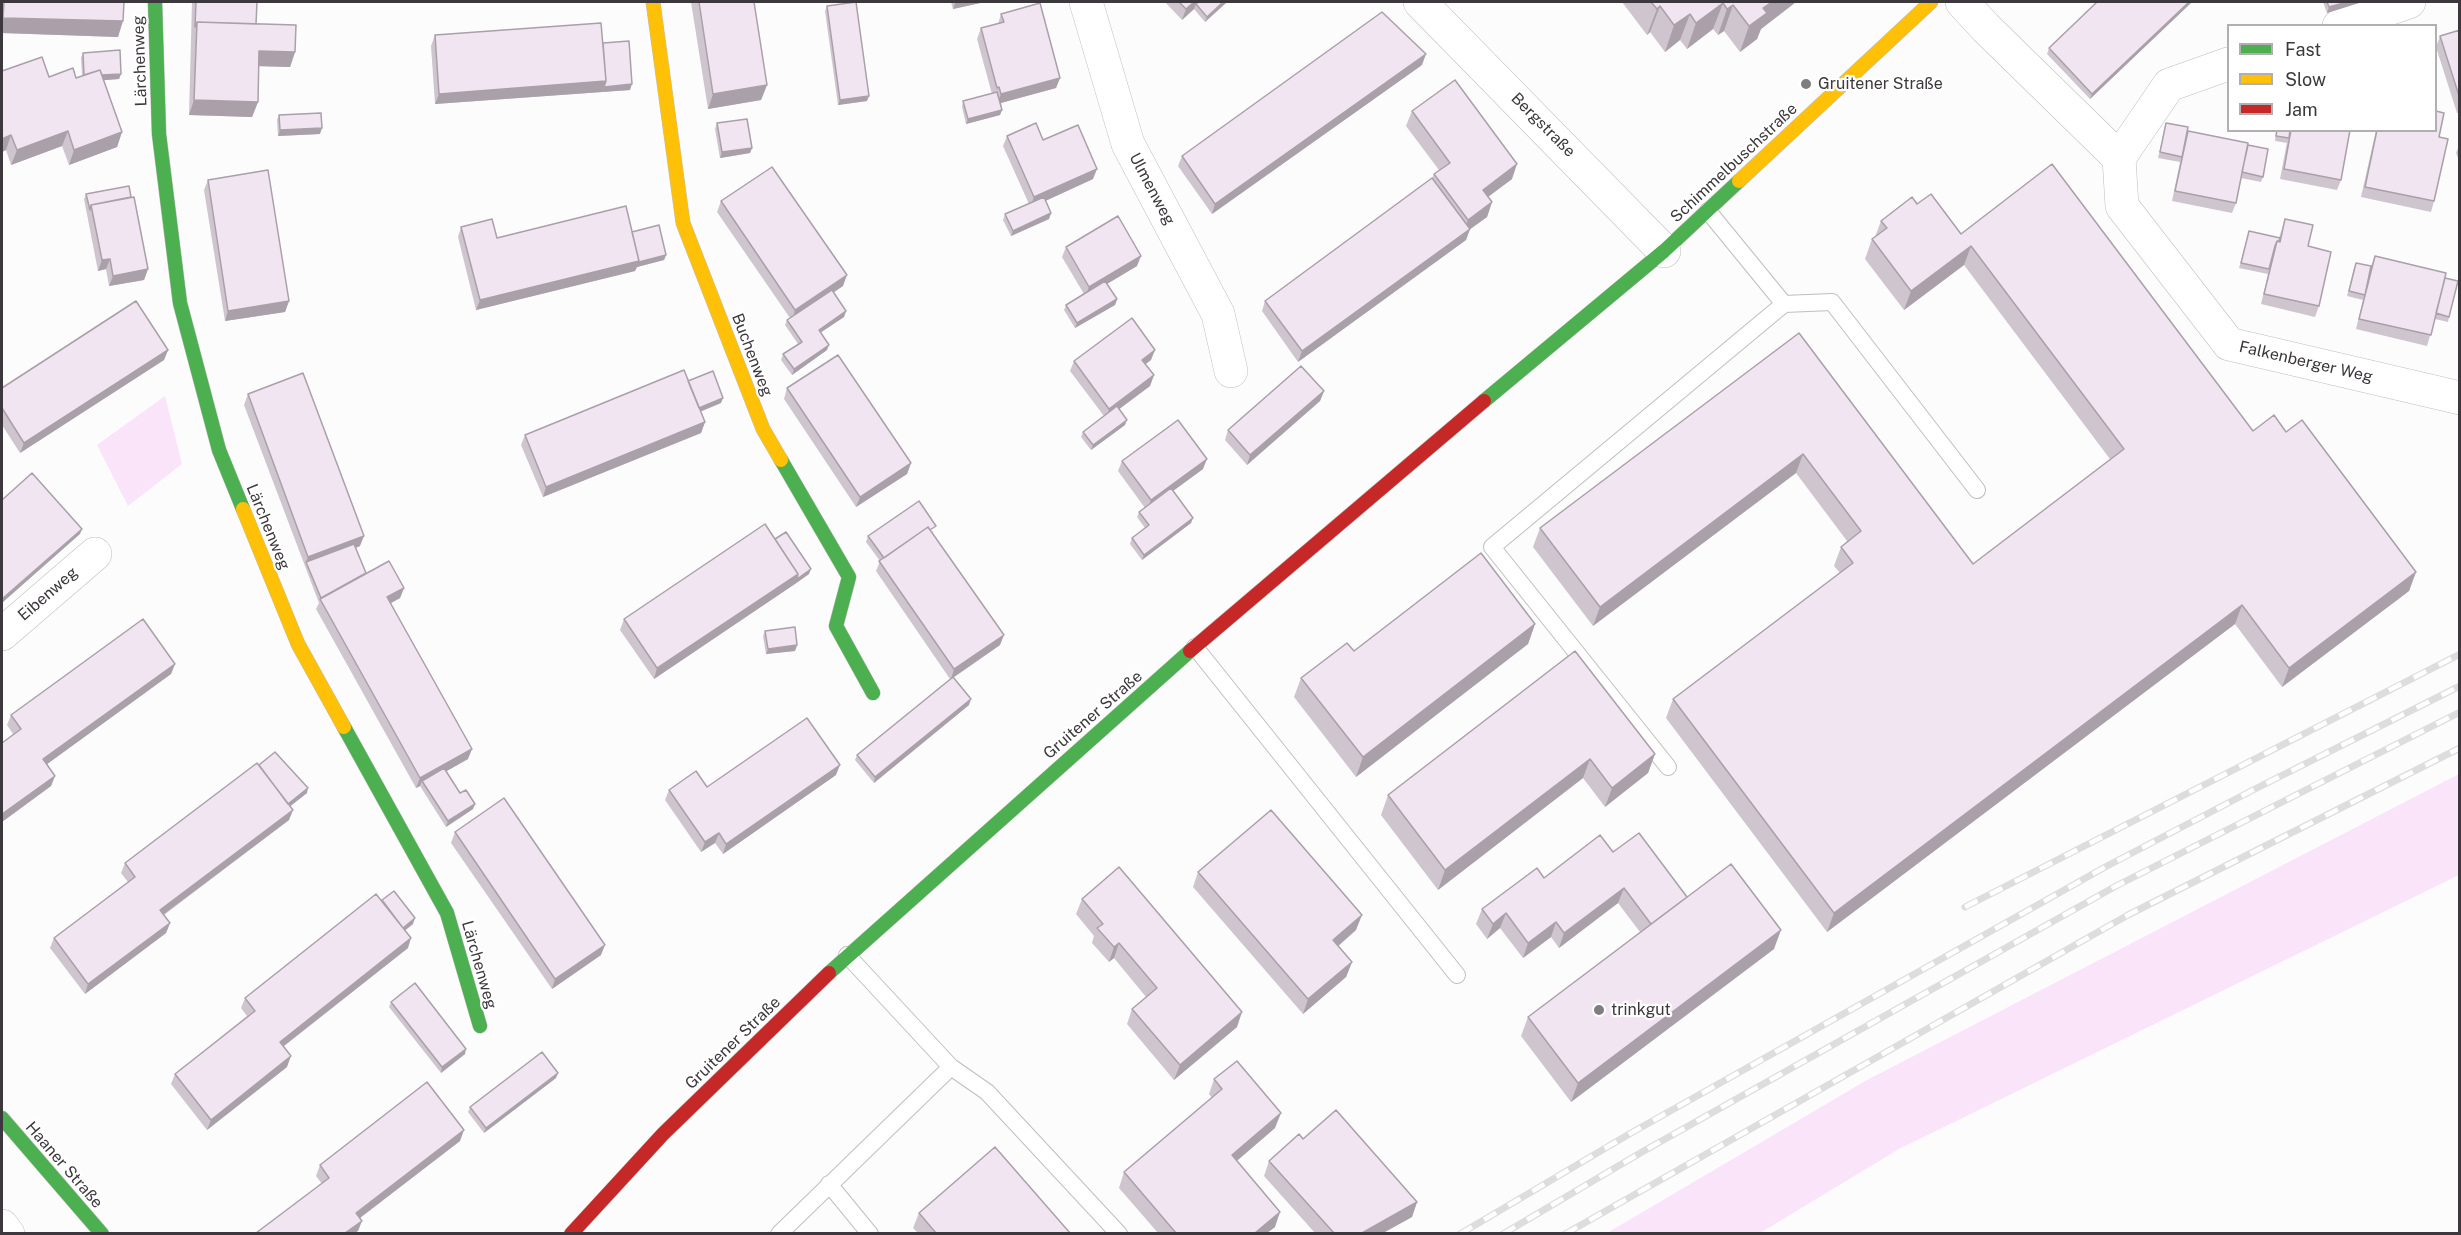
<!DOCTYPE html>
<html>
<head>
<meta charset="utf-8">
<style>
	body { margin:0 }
	#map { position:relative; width:2461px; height:1235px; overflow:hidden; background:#fcfcfc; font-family:"Public Sans",sans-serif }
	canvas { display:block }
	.frame { position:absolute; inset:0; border:3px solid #3d383d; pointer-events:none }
	.legend { position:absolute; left:2227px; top:24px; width:210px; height:108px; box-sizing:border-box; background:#fff; border:2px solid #b1afb1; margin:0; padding:8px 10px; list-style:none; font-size:18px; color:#3d383d }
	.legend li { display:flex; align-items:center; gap:12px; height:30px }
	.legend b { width:30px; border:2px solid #b1afb1 }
</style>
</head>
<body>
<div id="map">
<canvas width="2461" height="1235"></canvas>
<div class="frame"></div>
<ul class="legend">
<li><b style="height:8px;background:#4caf50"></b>Fast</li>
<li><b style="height:8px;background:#ffc107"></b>Slow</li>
<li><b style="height:8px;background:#c62828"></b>Jam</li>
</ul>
</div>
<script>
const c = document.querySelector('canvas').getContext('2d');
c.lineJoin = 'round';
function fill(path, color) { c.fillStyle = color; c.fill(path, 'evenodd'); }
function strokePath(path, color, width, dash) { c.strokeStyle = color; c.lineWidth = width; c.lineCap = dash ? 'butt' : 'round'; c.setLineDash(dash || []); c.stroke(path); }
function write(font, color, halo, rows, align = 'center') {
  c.font = font + ' "Public Sans",sans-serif'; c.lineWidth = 4.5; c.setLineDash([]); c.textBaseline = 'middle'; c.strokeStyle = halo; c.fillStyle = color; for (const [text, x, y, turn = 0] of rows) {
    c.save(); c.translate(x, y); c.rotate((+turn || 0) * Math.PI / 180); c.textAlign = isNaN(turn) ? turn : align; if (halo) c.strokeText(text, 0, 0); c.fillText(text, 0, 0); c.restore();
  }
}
fill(new Path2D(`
	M165,396L182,464L128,506L97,445Z
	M2459,774V875L1899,1149L1760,1233H1607L1867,1080Z`), '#fae4fa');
const lane = new Path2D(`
	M1784,304L1832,302L1977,490
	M1195,647L1457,975
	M1668,767L1492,547L1784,304L1708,211
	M951,1067L987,1092L1119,1234
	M829,1184L870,1234
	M779,1234L951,1067L847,955`);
const street = new Path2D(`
	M1086,2L1128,144L1218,314L1231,371
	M1420,2L1664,251
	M1962,2L1986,28L2119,158L2122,206L2229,344L2460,398
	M2339,26L2409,2
	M2119,158L2169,85L2228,64
	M2,634L95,554
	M2,1226L8,1234`);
const fast = new Path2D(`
	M155,2L159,134L180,303L219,450L243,509
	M1484,401L1664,251L1739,181
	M781,460L849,577L836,626L873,693
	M344,727L447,913L480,1026
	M829,973L1190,651
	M2,1118L102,1234`);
const slow = new Path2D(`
	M653,2L683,223L763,429L781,460
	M1739,181L1931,2
	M243,509L298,644L344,727`);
const jam = new Path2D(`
	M1190,651L1484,401
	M571,1234L663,1134L829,973`);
strokePath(lane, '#c0bec0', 18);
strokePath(street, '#c0bec0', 34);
strokePath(fast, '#c0bec0', 15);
strokePath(slow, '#c0bec0', 15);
strokePath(jam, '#c0bec0', 15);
strokePath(lane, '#fff', 16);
strokePath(street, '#fff', 33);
strokePath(fast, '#4caf50', 14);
strokePath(slow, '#ffc107', 14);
strokePath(jam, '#c62828', 14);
const rail = new Path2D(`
	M1965,907L2460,654
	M1460,1234L1631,1133L2107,866L2253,790L2460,686
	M1503,1234L1642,1152L2116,886L2460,712
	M1565,1234L2128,915L2460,748`);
strokePath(rail, '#deddde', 7);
strokePath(rail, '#fff', 4.5, [14]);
fill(new Path2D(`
	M2,2H124L118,37L2,33Z
	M192,2H257L256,24L295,52L290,67L259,66L258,102L252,117L189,115Z
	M691,2H754L767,85L761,100L708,109Z
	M951,2H985L953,9Z
	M1165,2H1227L1205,22L1194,9L1182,20Z
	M1622,2H1796L1761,29L1757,39L1740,52L1724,31L1718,35L1713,29L1687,49L1680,40L1665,52L1650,32L1647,35Z
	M2097,2H2192L2090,99L2047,54L2049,48Z
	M2323,2H2362L2327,13Z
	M827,6L867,101L838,105L825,11Z
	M1001,14L1060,78L1056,88L1001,103L1002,110L1000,115L966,124L962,107L963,101L992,94L977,39L981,28L998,24Z
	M2460,30V113H2457L2436,47L2440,36Z
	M435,35L603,43L630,90L435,104L431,46Z
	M83,53L121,74L119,79L104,80L122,132L117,147L69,165L62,146L11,165L6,150L2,152V71L49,77L76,78L82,76L81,58Z
	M1422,65L1212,214L1178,166L1182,156Z
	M1412,111L1512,179L1488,197L1492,202L1487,217L1470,229L1466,240L1298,362L1262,311L1265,301L1432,178L1434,174L1439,170L1406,126Z
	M279,115L320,134L278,136L277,120Z
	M717,123L752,148L750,153L720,158L715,129Z
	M2166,123L2186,136L2248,145L2263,177L2261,182L2241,178L2236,203L2232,213L2172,201L2180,162L2158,158Z
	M2276,130H2350L2341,180L2337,190L2280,179L2287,142V143L2275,141Z
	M2376,130H2436L2439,137L2434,201L2431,212L2361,197Z
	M1007,136L1043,140L1093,179L1045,201L1051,213L1049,219L1011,236L1003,220L1005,214L1029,204L1003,146Z
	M2460,143V163L2456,153Z
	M208,180L289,301L285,312L225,321L204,190Z
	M86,194L148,269L144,280L109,286L106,269L98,271L84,199Z
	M721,201L843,286L833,292L846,311L844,317L821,332L827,350L792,375L781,360L783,354L798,344L785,325L787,320L790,318L717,212Z
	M1917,204L2253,431L2286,432L2416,572L2409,591L2282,687L2235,624L1827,932L1666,718L1673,699L1840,573L1834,566L1841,547L1847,541L1796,473L1593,626L1533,547L1540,528L1799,333L1973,564L2110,459L1964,265L1904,310L1865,259L1872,239L1875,237L1881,221Z
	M2285,219L2308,246L2319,306L2315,317L2261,304L2268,274L2239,268L2249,231L2279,238Z
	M461,227L497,238L632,232L666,255L664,260L637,267L635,271L476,310L458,237Z
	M1066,247L1137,266L1107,284L1117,299L1115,305L1075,328L1064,310L1066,305L1084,294L1062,257Z
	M2375,256L2445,278L2449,317L2448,322L2435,319L2427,346L2356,329L2363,300L2347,296L2354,268L2356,263L2371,266Z
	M168,350L164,360L20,453L2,425V388Z
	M1151,360L1145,364L1154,375L1150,386L1119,409L1125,425L1091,450L1081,437L1083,432L1104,416L1070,371L1074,361Z
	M688,381L721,403L700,412L705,422L701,433L543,497L521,445L525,435Z
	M787,388L911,463L907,474L856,507L784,399Z
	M1324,391L1320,401L1247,465L1225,440L1228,430Z
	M248,394L360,546L356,548L366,573L404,588L400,598L391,603L468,759L446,771L460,793L473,809L446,827L420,786L416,788L316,609L319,603L244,405Z
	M1122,461L1203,469L1173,491L1191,523L1142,560L1130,544L1132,538L1145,528L1137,517L1139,512L1145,508L1118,471Z
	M934,531L932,532L1000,645L953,678L969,705L874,783L855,760L857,755L950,679L876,571L880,561L866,542L868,536Z
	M775,539L809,574L654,679L620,630L624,619Z
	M1535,624L1528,644L1356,777L1294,697L1301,678Z
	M765,631L797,645L795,651L766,654L763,636Z
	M1575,651L1655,754L1648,773L1605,807L1583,778L1438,890L1381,815L1388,795Z
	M175,664L171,674L47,764L55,776L51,786L2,822V743L13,734L7,725L11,715Z
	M259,765L307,793L290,806L289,820L164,915L170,923L166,933L85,994L50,948L54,938L128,882L121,873L125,863Z
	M836,775L723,854L715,843L701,852L665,800L669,790L707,787Z
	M455,832L601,955L552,989L451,843Z
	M1613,852L1774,949L1571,1102L1521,1036L1528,1017L1640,932L1618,903L1559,948L1551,937L1523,958L1500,928L1487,939L1476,924L1482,909L1544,878Z
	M1198,872L1356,930L1338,946L1352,962L1346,977L1303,1014L1193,887Z
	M1082,899L1237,1027L1174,1080L1127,1024L1132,1009L1146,997L1114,958L1109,962L1092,943L1094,936L1076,914Z
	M382,900L413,924L405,930L408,948L283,1047L287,1067L207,1130L171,1084L175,1074L247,1016L241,1008L245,998Z
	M391,1002L465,1054L441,1073L389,1007Z
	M556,1078L484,1133L468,1112L470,1107Z
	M1214,1079L1275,1128L1237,1161L1275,1227L1267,1233H1158L1119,1188L1124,1172L1212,1098L1209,1094Z
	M1303,1139L1417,1202L1412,1217L1383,1233H1315L1264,1176L1269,1161Z
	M460,1141L360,1218L358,1231L316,1176L320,1165Z
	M919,1213L1070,1233H918L913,1228Z`), '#cfc5cf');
fill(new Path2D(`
	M963,2H985L953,9L955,3Z
	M1194,2H1202L1196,4L1194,9L1182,20L1186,9Z
	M1223,2H1227L1205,22L1207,17Z
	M1772,2H1796L1761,29L1757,39L1740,52L1749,26L1763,8Z
	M2189,2H2192L2090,99L2092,94Z
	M2347,2H2362L2327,13L2329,7Z
	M1723,3L1713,29L1687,49L1696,23Z
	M1733,5L1724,31L1718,35L1727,9Z
	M1660,6L1650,32L1647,35L1657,9Z
	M1690,14L1680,40L1665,52L1674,25Z
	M3,18L123,21L118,37L2,33V22Z
	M259,51L295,52L290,67L253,66Z
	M1426,54L1422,65L1212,214L1215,204Z
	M121,74L119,79L82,82L84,76Z
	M1060,78L1056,88L997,104L1001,94Z
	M606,81L602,92L435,104L439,94Z
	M632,84L630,90L602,92L604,87Z
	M767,85L761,100L708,109L713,94Z
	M869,96L867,101L838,105L840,100Z
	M194,100L258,102L252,117L189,115Z
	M1002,110L1000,115L966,124L968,119Z
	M322,128L320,134L278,136L280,130Z
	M68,131L62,146L11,165L17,150Z
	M122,132L117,147L69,165L74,150Z
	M11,135L6,150L2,152V139Z
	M752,148L750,153L720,158L722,152Z
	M1517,164L1512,179L1477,205L1483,190Z
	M1097,169L1093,179L1030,208L1034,197Z
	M1492,202L1487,217L1462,235L1468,220Z
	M1051,213L1049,219L1011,236L1013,231Z
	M1470,229L1466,240L1298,362L1302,351Z
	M1971,246L1964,265L1904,310L1911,291Z
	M666,255L664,260L637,267L635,271L476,310L480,300L639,261Z
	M1141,256L1137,266L1085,297L1089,287Z
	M110,259L106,269L98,271L102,260Z
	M148,269L144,280L109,286L113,276Z
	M847,275L843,286L792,321L795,310Z
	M1117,299L1115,305L1075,328L1077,323Z
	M289,301L285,312L225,321L228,311Z
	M846,311L844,317L817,335L819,330Z
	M829,345L827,350L792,375L794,369Z
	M168,350L164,360L20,453L24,443Z
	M1155,350L1151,360L1138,370L1142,360Z
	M1154,375L1150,386L1106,419L1109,409Z
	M1324,391L1320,401L1247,465L1250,455Z
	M723,398L721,403L694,414L696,409Z
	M1127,420L1125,425L1091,450L1093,445Z
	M705,422L701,433L543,497L546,487Z
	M1803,454L1796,473L1593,626L1600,607Z
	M1207,459L1203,469L1147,510L1151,500Z
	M911,463L907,474L856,507L860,497Z
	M1193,518L1191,523L1142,560L1144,555Z
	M82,529L80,534L2,603V599Z
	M364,536L360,546L308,566L306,562L308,557Z
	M811,569L809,574L795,584L654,679L657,668L798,574Z
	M2416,572L2409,591L2282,687L2289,668Z
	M404,588L400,598L384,607L387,597Z
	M2242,605L2235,624L1827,932L1834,913Z
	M1535,624L1528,644L1356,777L1363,757Z
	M1004,635L1000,645L951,679L954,669Z
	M797,645L795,651L766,654L768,649Z
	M175,664L171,674L39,770L43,759Z
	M971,699L969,705L874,783L875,777Z
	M472,749L468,759L424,784L422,781L420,786L416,788L420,778Z
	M1655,754L1648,773L1605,807L1612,788Z
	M1590,759L1583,778L1438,890L1445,870Z
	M840,765L836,775L723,854L726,844Z
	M55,776L51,786L2,822V814Z
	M308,788L307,793L283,812L284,806Z
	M475,804L473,809L446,827L448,821Z
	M293,810L289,820L156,920L160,910Z
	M719,833L715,843L701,852L705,842Z
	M1624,888L1618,903L1559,948L1564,933Z
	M1506,913L1500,928L1487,939L1493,924Z
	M1362,915L1356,930L1328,955L1333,940Z
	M415,918L413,924L398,936L400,931Z
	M1556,922L1551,937L1523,958L1528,943Z
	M170,923L166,933L85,994L88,984Z
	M1781,930L1774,949L1571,1102L1578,1083Z
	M411,938L408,948L276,1052L280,1042Z
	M1119,943L1114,958L1109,962L1114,947Z
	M605,945L601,955L552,989L555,979Z
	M1352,962L1346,977L1303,1014L1308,999Z
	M1242,1012L1237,1027L1174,1080L1180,1065Z
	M466,1049L465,1054L441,1073L442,1067Z
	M291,1056L287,1067L207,1130L211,1120Z
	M558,1073L556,1078L484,1133L486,1128Z
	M1281,1113L1275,1128L1226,1170L1232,1155Z
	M464,1130L460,1141L352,1224L356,1213Z
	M1417,1202L1412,1217L1383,1233H1362Z
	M1280,1212L1275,1227L1267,1233H1255Z
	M362,1221L358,1231L355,1233H345Z`), '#a9a0a9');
const building = new Path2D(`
	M4,2H124L123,21L3,18Z
	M196,2H257L256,24L197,22L195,27Z
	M699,2H754L767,85L713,94Z
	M856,2L869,96L840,100L827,6Z
	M1179,2H1194L1186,9Z
	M1198,2H1223L1207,17L1196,4Z
	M1651,2H1772L1763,8L1767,13L1749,26L1733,5L1727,9L1723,3L1696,23L1690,14L1674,25L1660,6L1657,9Z
	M2097,2H2189L2092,94L2049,48Z
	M2327,2H2347L2329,7Z
	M1040,3L1060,78L1001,94L999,87L997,88L981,28L1004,22L1001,14Z
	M1382,12L1426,54L1215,204L1182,156Z
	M197,22L296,25L295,52L259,51L258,102L194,100Z
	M601,23L606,81L439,94L435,35Z
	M2460,30V99L2440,36Z
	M629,41L632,84L604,87L606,81L603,43Z
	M120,50L121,74L102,75L100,70L84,75L83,53Z
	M42,57L49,77L73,68L76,78L100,70L122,132L74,150L68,131L17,150L11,135L2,139V71Z
	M1455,80L1517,164L1483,190L1492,202L1468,220L1434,174L1450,163L1412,111Z
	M997,92L1002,110L968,119L963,101Z
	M2436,111L2444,113L2439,137L2448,139L2434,201L2365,187L2377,130H2436Z
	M321,113L322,128L280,130L279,115Z
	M747,119L752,148L722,152L717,123Z
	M1036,123L1043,140L1078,125L1097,169L1034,197L1007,136Z
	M2166,123L2188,127L2182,157L2160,152Z
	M2277,130H2290L2289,138L2276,136Z
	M2291,130H2350L2341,180L2284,169Z
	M2188,131L2248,143L2236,203L2175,191Z
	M2248,145L2268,149L2263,177L2242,172Z
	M2052,164L2253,431L2274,415L2286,432L2302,420L2416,572L2289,668L2242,605L1834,913L1673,699L1853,563L1841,547L1861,531L1803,454L1600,607L1540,528L1799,333L1973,564L2124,449L1971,246L1911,291L1872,239L1887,228L1881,221L1912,197L1917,204L1931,194L1961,234Z
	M772,167L847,275L795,310L721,201Z
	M268,170L289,301L228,311L208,180Z
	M1432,178L1470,229L1302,351L1265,301Z
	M129,186L131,197L91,205L90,210L86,194Z
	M134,197L148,269L113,276L110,259L102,260L91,205Z
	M1044,197L1051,213L1013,231L1005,214Z
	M626,206L639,261L480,300L461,227L492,219L497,238Z
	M1118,216L1141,256L1089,287L1066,247Z
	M2285,219L2313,225L2308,246L2331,252L2319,306L2264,294L2277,241L2280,242Z
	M659,225L666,255L639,262V261L632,232Z
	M2249,231L2280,238L2279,241H2277L2275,246L2269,269L2241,263Z
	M2375,256L2446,273L2431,335L2359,319Z
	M2356,263L2371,266L2365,295L2349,291Z
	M2445,278L2458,281L2449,317L2436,313Z
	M1105,281L1117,299L1077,323L1066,305Z
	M832,290L846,311L819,330L829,345L794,369L783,354L802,342L787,320Z
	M136,301L168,350L24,443L2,408V388Z
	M1132,318L1155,350L1142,360L1154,375L1109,409L1074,361Z
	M838,355L911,463L860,497L787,388Z
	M1301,366L1324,391L1250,455L1228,430Z
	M684,370L705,422L546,487L525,435Z
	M713,371L723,398L699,408L688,381Z
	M303,373L364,536L308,557L248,394Z
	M1117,406L1127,420L1093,445L1083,432Z
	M1178,420L1207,459L1151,500L1122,461Z
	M32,473L82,529L2,599V500Z
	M1171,488L1193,518L1144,555L1132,538L1149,525L1139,512Z
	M919,501L936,526L930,530L928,527L884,558L868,536Z
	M765,524L798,574L657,668L624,619Z
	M928,527L1004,635L954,669L879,561Z
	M786,532L811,569L797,579L798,574L775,539Z
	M354,544L366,573L321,598L306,562Z
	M1481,553L1535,624L1363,757L1301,678L1347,643L1354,651Z
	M389,561L404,588L387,597L472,749L420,778L320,599Z
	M143,619L175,664L43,759L55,776L2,814V743L21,729L11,715Z
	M795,627L797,645L768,649L765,631Z
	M1575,651L1655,754L1612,788L1590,759L1445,870L1388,795Z
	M953,677L971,699L875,777L857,755Z
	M807,718L840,765L726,844L719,833L705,842L669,790L696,771L707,787Z
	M275,752L308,788L288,804L259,765Z
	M257,763L293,810L160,910L170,923L88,984L54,938L135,877L125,863Z
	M444,768L460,793L466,790L475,804L448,821L422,781Z
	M504,798L605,945L555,979L455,832Z
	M1271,810L1362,915L1333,940L1352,962L1308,999L1198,872Z
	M1639,833L1687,897L1651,924L1624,888L1564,933L1556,922L1528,943L1506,913L1493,924L1482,909L1537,868L1544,878L1600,835L1613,852Z
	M1731,864L1781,930L1578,1083L1528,1017Z
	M1119,867L1242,1012L1180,1065L1132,1009L1157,988L1119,943L1114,947L1097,928L1103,924L1082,899Z
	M394,891L415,918L403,928L382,900Z
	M376,894L411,938L280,1042L291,1056L211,1120L175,1074L255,1011L245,998Z
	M415,983L466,1049L442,1067L391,1002Z
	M542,1052L558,1073L486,1128L470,1107Z
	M1237,1061L1281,1113L1232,1155L1280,1212L1255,1233H1176L1124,1172L1222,1089L1214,1079Z
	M427,1082L464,1130L356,1213L362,1221L345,1233H256L329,1178L320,1165Z
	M1336,1110L1417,1202L1362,1233H1334L1269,1161L1299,1134L1303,1139Z
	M995,1147L1070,1233H936L919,1213Z`);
fill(building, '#f1e5f1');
strokePath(building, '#a9a0a9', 1.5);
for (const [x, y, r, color] of [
	[1806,84,6,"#807d80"],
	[1599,1010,6,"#807d80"]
]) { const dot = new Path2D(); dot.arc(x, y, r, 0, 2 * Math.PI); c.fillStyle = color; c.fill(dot); strokePath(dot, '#fff', 2); }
write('16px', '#3d383d', '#fff', [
	["Lärchenweg",140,61,-92],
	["Bergstraße",1543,125,45],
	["Schimmelbuschstraße",1734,163,-43],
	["Ulmenweg",1152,189,62],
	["Buchenweg",752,355,69],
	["Falkenberger Weg",2306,362,13],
	["Lärchenweg",268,527,68],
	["Eibenweg",48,594,-41],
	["Gruitener Straße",1093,715,-41],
	["Lärchenweg",479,965,74],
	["Gruitener Straße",733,1043,-44],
	["Haaner Straße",64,1165,49]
]);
write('16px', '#3d383d', '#fff', [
	["Gruitener Straße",1818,84],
	["trinkgut",1611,1010]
], 'left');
</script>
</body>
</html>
